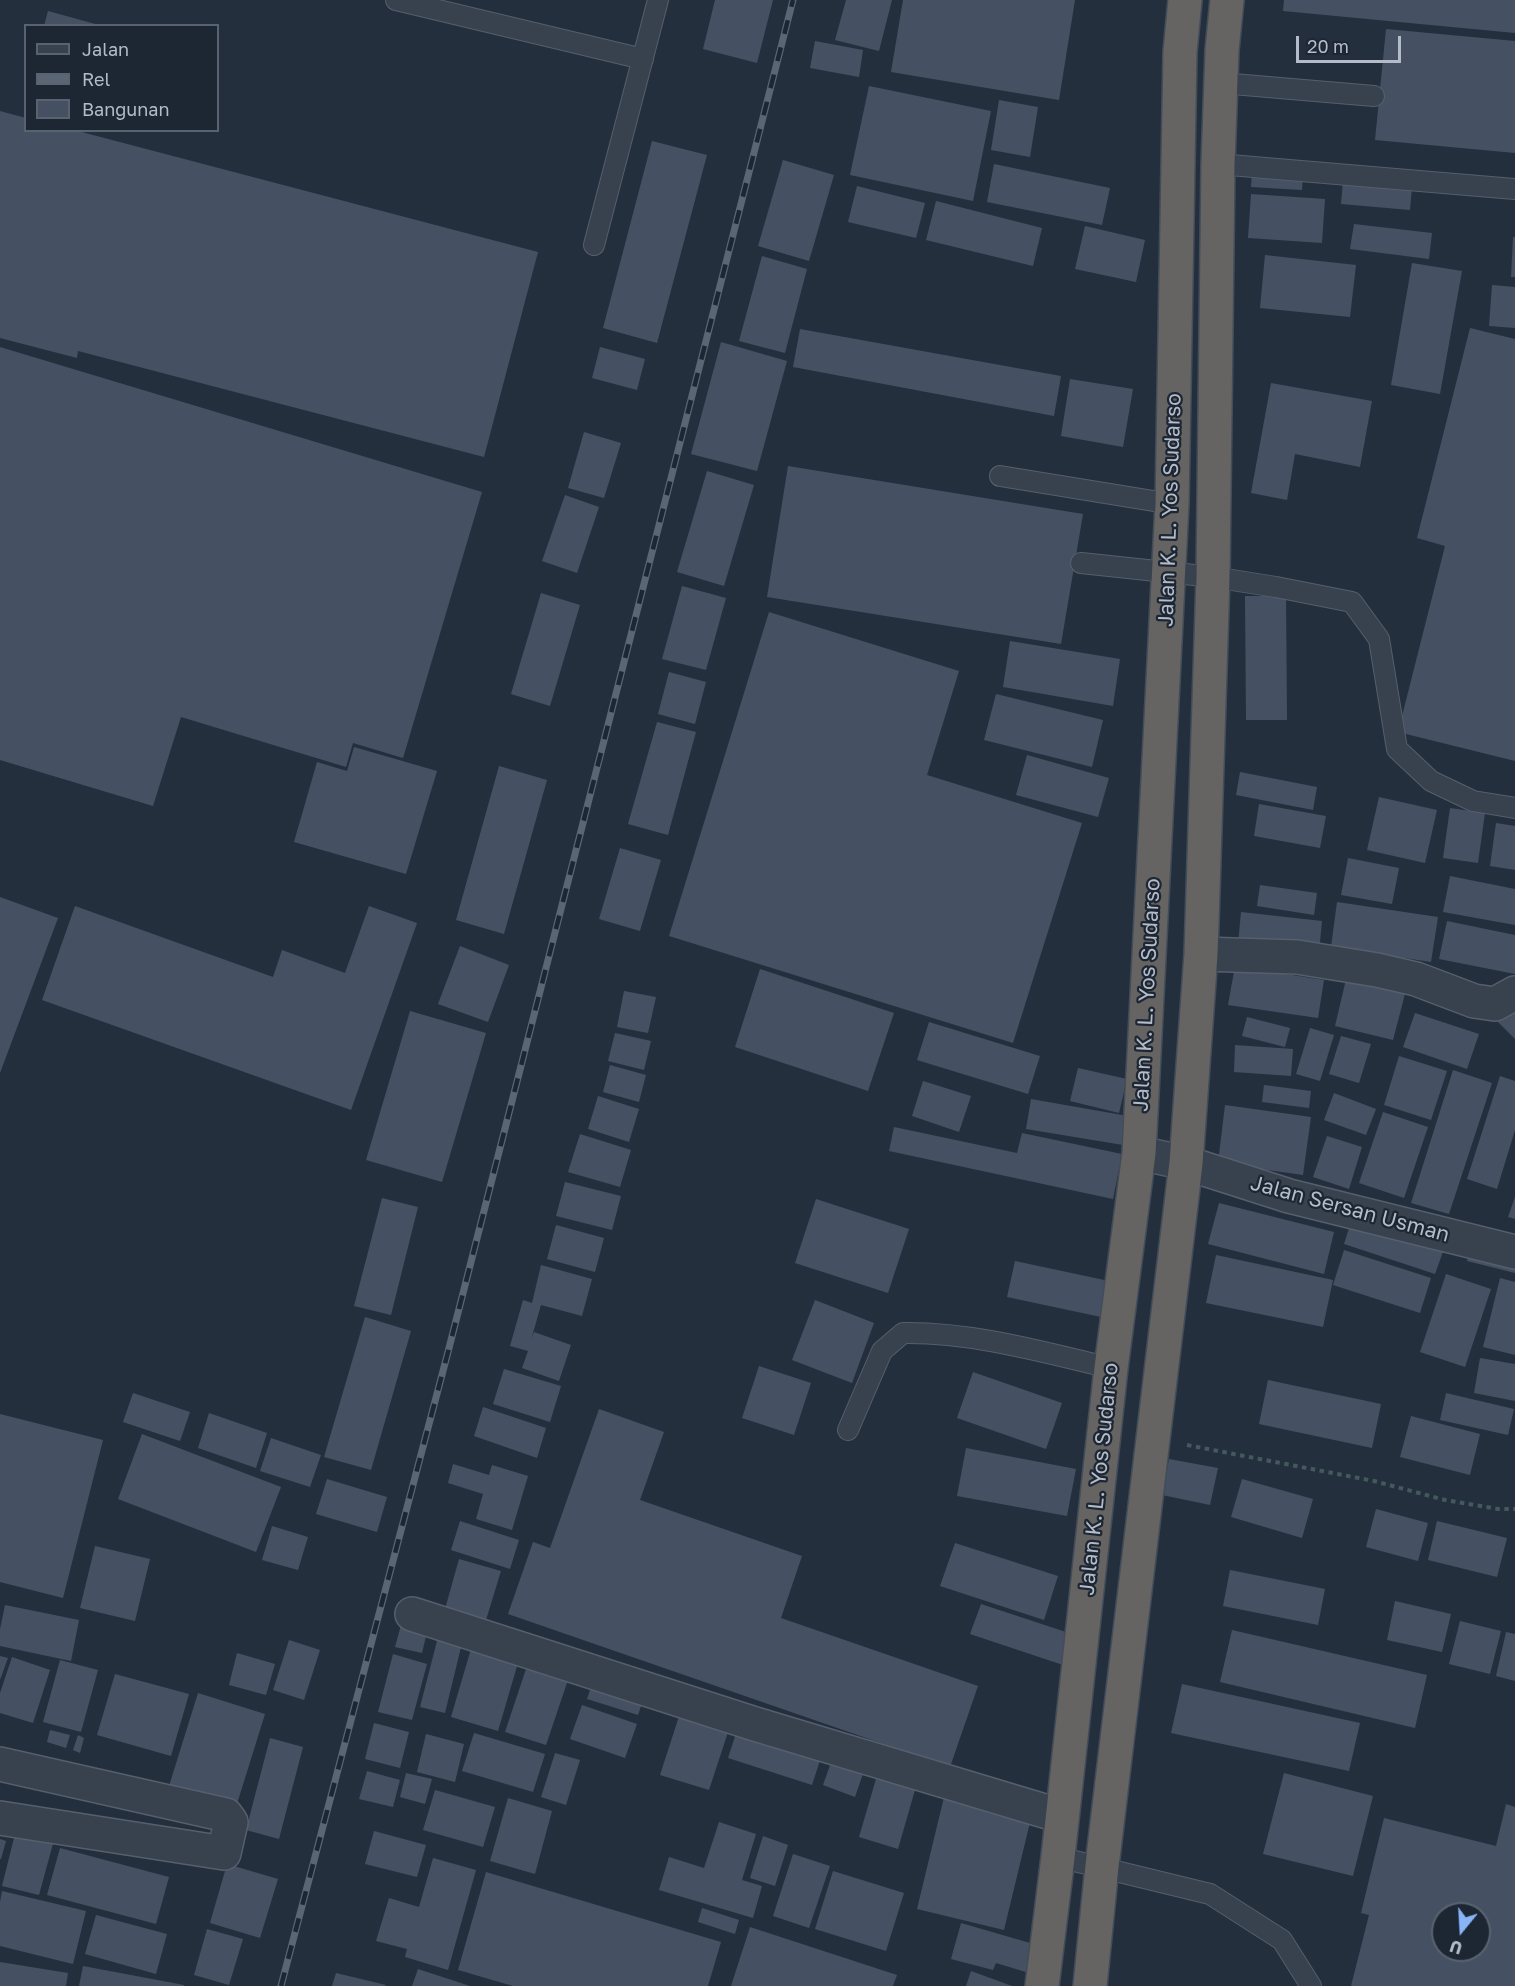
<!DOCTYPE html>
<html>
<head>
<meta charset="utf-8">
<style>
	body { margin:0 }
	#map { position:relative; width:1515px; height:1986px; overflow:hidden; background:#242f3e; font-family:"Golos Text",sans-serif }
	canvas { display:block }
	.legend { position:absolute; left:24px; top:24px; width:195px; height:108px; box-sizing:border-box; background:#1d2633; border:2px solid #59626f; margin:0; padding:8px 10px; list-style:none; font-size:18px; color:#b4bcc9 }
	.legend li { display:flex; align-items:center; gap:12px; height:30px }
	.legend b { width:30px; border:2px solid #59626f }
	.north { position:absolute; left:1431px; top:1902px; width:60px; height:60px; box-sizing:border-box; background:#1d2633; border:2px solid #59626f; border-radius:50%; rotate:198deg; font-size:16px; font-weight:700; line-height:24px; text-align:center; color:#b4bcc9 }
	.north::after { content:''; display:block; margin:auto; width:21px; height:27px; background:#8ab4f8; clip-path:polygon(50% 0,100% 100%,50% 72%,0 100%) }
	.scale { position:absolute; left:1296px; top:36px; width:105px; height:27px; box-sizing:border-box; border:3px solid #b4bcc9; border-top:0; padding-left:8px; font-size:18px; line-height:21px; white-space:nowrap; color:#b4bcc9; -webkit-text-stroke:4px #1d2633; paint-order:stroke }
</style>
</head>
<body>
<div id="map">
<canvas width="1515" height="1986"></canvas>
<ul class="legend">
<li><b style="height:8px;background:#38414e"></b>Jalan</li>
<li><b style="height:8px;background:#5a6575"></b>Rel</li>
<li><b style="height:16px;background:#455162"></b>Bangunan</li>
</ul>
<div class="north">U</div>
<div class="scale">20 m</div>
</div>
<script>
const c = document.querySelector('canvas').getContext('2d');
c.lineJoin = 'round';
function fill(path, color) { c.fillStyle = color; c.fill(path, 'evenodd'); }
function strokePath(path, color, width, dash) { c.strokeStyle = color; c.lineWidth = width; c.lineCap = dash ? 'butt' : 'round'; c.setLineDash(dash || []); c.stroke(path); }
function write(font, color, halo, rows, align = 'center') {
  c.font = font + ' "Golos Text",sans-serif'; c.lineWidth = 4.5; c.setLineDash([]); c.textBaseline = 'middle'; c.strokeStyle = halo; c.fillStyle = color; for (const [text, x, y, turn = 0] of rows) {
    c.save(); c.translate(x, y); c.rotate((+turn || 0) * Math.PI / 180); c.textAlign = isNaN(turn) ? turn : align; if (halo) c.strokeText(text, 0, 0); c.fillText(text, 0, 0); c.restore();
  }
}
fill(new Path2D(`
	M715,0H773L757,63L703,49Z
	M846,0H892L879,51L835,40Z
	M903,0H1075L1059,100L891,72Z
	M1284,0H1515V33L1283,11Z
	M48,11L99,25L98,26H44Z
	M1386,29L1515,41V153L1375,140Z
	M815,41L863,50L859,77L810,68Z
	M869,86L991,111L973,201L850,175Z
	M999,100L1038,107L1030,157L991,150Z
	M0,111L26,118V130H74L538,252L484,457L78,351L77,358L0,338Z
	M652,141L707,155L657,343L603,328Z
	M783,160L834,175L809,261L758,246Z
	M994,164L1110,188L1102,225L987,202Z
	M1252,171L1303,175L1302,190L1251,187Z
	M1343,180L1412,187L1410,210L1341,204Z
	M857,186L925,203L916,238L848,222Z
	M1251,194L1325,199L1322,243L1248,238Z
	M936,201L1042,228L1033,266L926,240Z
	M1354,224L1432,233L1429,259L1350,249Z
	M1085,226L1145,240L1136,282L1075,269Z
	M1513,237H1515V277H1511Z
	M1265,255L1356,265L1350,317L1260,308Z
	M762,256L807,269L785,353L739,341Z
	M1412,263L1462,271L1440,394L1391,385Z
	M1492,285L1515,287V328L1489,326Z
	M1470,328L1515,339V761L1398,732L1445,546L1417,538Z
	M800,329L1061,376L1054,416L793,367Z
	M721,342L787,361L757,471L691,454Z
	M0,347L482,492L403,758L353,743L346,767L181,717L153,806L0,760Z
	M600,347L645,359L637,390L592,378Z
	M1070,379L1133,389L1123,447L1061,436Z
	M1271,383L1372,401L1360,467L1295,454L1287,500L1251,493Z
	M584,432L621,443L604,498L568,488Z
	M788,466L1083,514L1061,644L767,597Z
	M707,471L754,485L724,586L677,572Z
	M565,495L599,507L577,573L542,561Z
	M682,586L726,598L706,670L662,659Z
	M541,593L580,605L550,706L511,694Z
	M1245,596H1286L1287,720H1246Z
	M769,612L959,671L927,775L1082,823L1013,1043L669,936Z
	M1010,641L1120,659L1113,706L1003,687Z
	M669,672L706,682L695,724L658,714Z
	M996,694L1103,720L1092,767L984,740Z
	M657,722L696,732L668,835L628,824Z
	M354,747L437,771L406,874L294,842L317,762L347,771Z
	M1027,755L1109,778L1098,817L1016,795Z
	M499,766L547,780L504,934L456,920Z
	M1240,772L1317,787L1313,810L1236,795Z
	M1379,797L1437,810L1425,863L1367,850Z
	M1259,804L1326,816L1320,848L1254,836Z
	M1450,808L1485,813L1478,863L1443,858Z
	M1496,823L1515,826V870L1490,866Z
	M620,848L661,860L640,931L599,919Z
	M1348,858L1399,868L1392,904L1341,895Z
	M1450,876L1515,889V925L1443,912Z
	M1260,885L1317,893L1314,915L1257,906Z
	M0,897L58,918L0,1073Z
	M1337,902L1438,917L1431,962L1331,947Z
	M75,906L273,977L282,950L345,973L369,906L417,923L351,1110L42,1000Z
	M1241,912L1322,921L1319,952L1238,944Z
	M1447,921L1515,935V974L1439,959Z
	M460,946L509,965L488,1022L438,1004Z
	M1235,966L1324,980L1318,1018L1228,1005Z
	M760,969L894,1013L868,1091L735,1047Z
	M1347,975L1406,990L1393,1040L1335,1026Z
	M624,991L656,997L648,1033L617,1027Z
	M1515,1002V1039L1496,1020Z
	M410,1011L486,1033L442,1182L366,1160Z
	M1415,1013L1479,1034L1467,1069L1403,1047Z
	M1247,1017L1290,1028L1285,1047L1242,1036Z
	M929,1022L1040,1056L1028,1094L917,1060Z
	M1310,1028L1334,1035L1320,1081L1296,1074Z
	M615,1033L651,1041L644,1070L608,1061Z
	M1341,1036L1371,1044L1359,1083L1329,1074Z
	M1235,1045L1293,1049L1291,1076L1234,1072Z
	M1399,1056L1447,1071L1431,1120L1384,1105Z
	M610,1065L646,1075L639,1102L603,1092Z
	M1078,1068L1127,1079L1119,1113L1070,1101Z
	M1453,1070L1492,1083L1449,1214L1411,1203Z
	M1500,1076L1515,1081V1130L1497,1189L1467,1179Z
	M923,1081L971,1096L959,1132L912,1116Z
	M1264,1085L1311,1091L1309,1108L1262,1102Z
	M1334,1093L1376,1109L1366,1135L1324,1120Z
	M598,1096L639,1109L629,1142L588,1129Z
	M1031,1099L1128,1116L1123,1145L1026,1129Z
	M1225,1105L1311,1117L1303,1175L1218,1163Z
	M1383,1112L1428,1127L1404,1198L1359,1183Z
	M894,1127L1017,1153L1022,1133L1122,1154L1113,1199L889,1151Z
	M580,1134L631,1150L620,1187L568,1172Z
	M1327,1136L1362,1147L1349,1189L1313,1177Z
	M565,1182L621,1196L612,1230L556,1216Z
	M1515,1197V1219L1508,1217Z
	M382,1198L418,1207L391,1315L354,1306Z
	M816,1199L909,1229L888,1293L795,1263Z
	M1219,1203L1334,1232L1324,1274L1208,1244Z
	M1352,1219L1444,1249L1435,1274L1344,1244Z
	M556,1225L604,1238L595,1272L547,1259Z
	M1471,1244L1515,1255V1273L1467,1261Z
	M1344,1250L1431,1278L1420,1313L1333,1285Z
	M1216,1255L1333,1280L1323,1327L1206,1303Z
	M1015,1261L1109,1281L1101,1317L1007,1297Z
	M541,1265L592,1279L582,1316L541,1305L531,1340L534,1332L571,1345L559,1381L522,1368L528,1351L510,1346L523,1300L532,1303Z
	M1446,1274L1491,1289L1465,1367L1420,1352Z
	M1500,1278L1515,1282V1355L1483,1347Z
	M815,1300L874,1323L852,1383L792,1360Z
	M365,1317L411,1331L371,1470L324,1457Z
	M1480,1358L1515,1364V1401L1474,1393Z
	M759,1366L811,1383L794,1435L742,1418Z
	M504,1369L561,1386L550,1422L493,1404Z
	M973,1372L1062,1403L1046,1449L957,1418Z
	M1268,1380L1381,1404L1372,1448L1259,1424Z
	M133,1393L190,1412L180,1441L123,1422Z
	M1446,1393L1514,1409L1508,1435L1440,1420Z
	M483,1407L546,1428L537,1458L474,1436Z
	M599,1409L664,1432L640,1500L802,1556L781,1618L978,1686L950,1767L508,1614L533,1542L550,1548Z
	M209,1413L267,1433L256,1468L198,1448Z
	M0,1414L103,1440L63,1598L0,1582Z
	M1411,1416L1480,1434L1470,1475L1400,1457Z
	M142,1434L281,1487L256,1552L118,1499Z
	M271,1438L321,1455L310,1487L260,1471Z
	M966,1448L1076,1469L1067,1516L957,1496Z
	M1169,1459L1218,1468L1210,1505L1162,1495Z
	M453,1464L489,1475L492,1465L528,1476L512,1530L476,1519L483,1494L448,1483Z
	M327,1479L387,1497L377,1532L316,1514Z
	M1242,1479L1313,1499L1302,1538L1231,1517Z
	M1376,1509L1428,1523L1418,1561L1366,1547Z
	M460,1521L519,1540L510,1569L451,1550Z
	M1437,1521L1507,1538L1497,1577L1428,1560Z
	M272,1526L308,1537L298,1570L262,1560Z
	M955,1543L1058,1576L1044,1620L940,1586Z
	M95,1546L150,1559L135,1621L80,1608Z
	M459,1559L501,1571L486,1620L445,1609Z
	M1230,1570L1325,1589L1318,1625L1223,1606Z
	M1395,1601L1451,1614L1442,1652L1387,1640Z
	M981,1604L1072,1634L1063,1665L970,1634Z
	M5,1605L79,1620L71,1661L0,1646V1629Z
	M1460,1621L1501,1631L1490,1674L1449,1664Z
	M401,1625L427,1632L422,1653L395,1647Z
	M1232,1630L1427,1675L1415,1728L1220,1682Z
	M1506,1632L1515,1634V1681L1496,1676Z
	M438,1637L462,1643L445,1713L420,1707Z
	M289,1640L320,1650L304,1700L273,1690Z
	M473,1642L520,1656L498,1731L451,1717Z
	M237,1653L275,1664L266,1695L229,1685Z
	M393,1654L427,1664L412,1720L378,1712Z
	M0,1656L8,1658L0,1680Z
	M12,1657L50,1670L33,1723L0,1713V1693Z
	M60,1660L98,1670L81,1732L43,1722Z
	M528,1663L569,1677L546,1745L505,1732Z
	M115,1674L189,1694L171,1756L97,1735Z
	M593,1681L644,1697L638,1715L587,1699Z
	M1182,1684L1360,1723L1349,1771L1171,1733Z
	M198,1693L265,1714L236,1807L169,1786Z
	M582,1705L637,1724L625,1758L570,1739Z
	M682,1707L731,1723L709,1790L660,1775Z
	M740,1721L824,1748L812,1785L728,1758Z
	M374,1723L409,1732L400,1768L365,1759Z
	M50,1730L70,1735L66,1748L47,1742Z
	M474,1733L545,1754L533,1792L462,1771Z
	M426,1734L464,1744L455,1782L417,1772Z
	M78,1735L84,1738L80,1753L73,1750Z
	M270,1738L303,1747L279,1839L246,1830Z
	M835,1751L867,1762L855,1797L823,1785Z
	M555,1753L580,1760L566,1805L541,1797Z
	M367,1771L400,1780L393,1807L359,1799Z
	M878,1772L917,1783L898,1849L859,1837Z
	M406,1773L432,1779L425,1804L400,1797Z
	M1284,1773L1373,1796L1353,1876L1263,1854Z
	M435,1790L495,1807L483,1847L423,1830Z
	M945,1793L1032,1814L1004,1930L917,1909Z
	M508,1798L552,1811L535,1874L490,1861Z
	M1506,1804L1515,1807V1986H1351L1369,1915L1361,1913L1384,1818L1496,1846ZM1443,1914H1479V1950H1443Z
	M719,1822L756,1834L742,1880L762,1886L753,1918L659,1890L669,1857L704,1868Z
	M16,1830L54,1840L39,1895L2,1886Z
	M374,1831L426,1845L417,1877L365,1864Z
	M763,1836L788,1845L775,1886L750,1878Z
	M0,1839L6,1841L1,1859H0Z
	M60,1848L169,1877L156,1924L47,1895Z
	M793,1854L830,1866L809,1928L773,1916Z
	M433,1858L476,1870L448,1970L405,1957L407,1949L376,1941L389,1898L419,1907Z
	M227,1864L278,1879L260,1938L210,1923Z
	M833,1871L904,1893L886,1951L815,1929Z
	M486,1872L721,1942L708,1986H513L458,1970Z
	M2,1891L86,1911L73,1964L0,1946V1902Z
	M702,1908L739,1920L735,1934L698,1922Z
	M96,1915L167,1934L156,1974L85,1954Z
	M961,1923L1037,1945L1029,1973L996,1963L993,1970L951,1959Z
	M750,1927L897,1975L893,1986H731Z
	M207,1929L243,1939L229,1985L194,1975Z
	M0,1962L68,1973L66,1986H0Z
	M83,1966L184,1985V1986H79Z
	M418,1969L470,1986H412Z
	M971,1971L1012,1986H966Z
	M336,1973L386,1985L385,1986H332Z`), '#455162');
const service = new Path2D(`
	M396,0L643,59
	M1221,83L1374,96
	M1218,164L1515,189
	M594,245L658,0
	M1000,476L1172,504
	M1081,563L1213,577L1276,587L1352,602L1379,639L1397,749L1431,781L1473,801L1515,808
	M848,1430L882,1351L903,1333C973,1332 1043,1352 1111,1368
	M1058,1857L1210,1894L1282,1940L1311,1986`);
const minor = new Path2D(`
	M1201,954L1297,957L1377,970L1416,979L1474,1001L1495,1004L1515,993
	M1139,1153L1186,1163L1289,1196L1515,1252
	M412,1614L755,1724L1061,1816
	M0,1764L226,1815L231,1822L224,1853L0,1818`);
const trunk = new Path2D(`
	M1042,1986L1058,1857L1111,1368L1139,1153L1172,504L1180,52L1185,0
	M1090,1986L1102,1866L1186,1163L1201,954L1213,577L1218,164L1222,50L1227,0`);
strokePath(service, '#565f6c', 22);
strokePath(minor, '#565f6c', 36);
strokePath(trunk, '#434c59', 36);
strokePath(new Path2D(`
	M1187,1445L1374,1481L1445,1500L1498,1509H1515`), '#44595c', 4, [4.5, 4.5]);
strokePath(service, '#38414e', 20);
strokePath(minor, '#38414e', 33);
strokePath(trunk, '#656462', 33);
const rail = new Path2D(`
	M281,1986L448,1352L793,0`);
strokePath(rail, '#5a6575', 7);
strokePath(rail, '#1d2633', 4.5, [14]);
write('21px', '#b4bcc9', '#1d2633', [
	["Jalan K. L. Yos Sudarso",1170,510,-88],
	["Jalan K. L. Yos Sudarso",1147,995,-87],
	["Jalan Sersan Usman",1350,1209,15],
	["Jalan K. L. Yos Sudarso",1099,1479,-84]
]);
</script>
</body>
</html>
